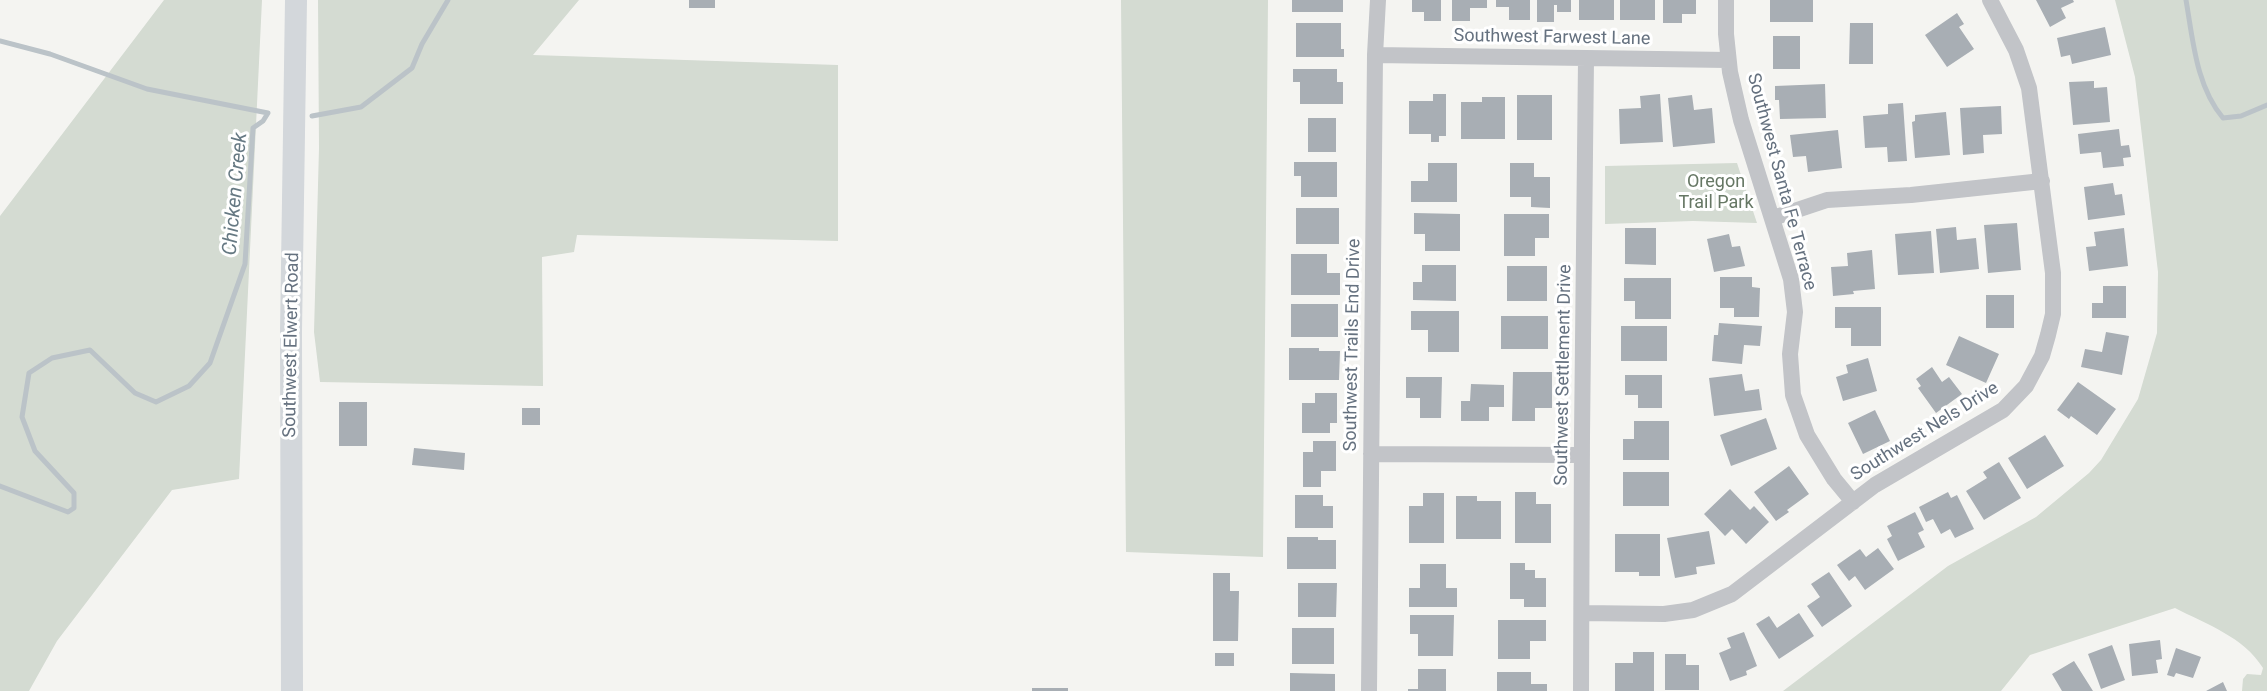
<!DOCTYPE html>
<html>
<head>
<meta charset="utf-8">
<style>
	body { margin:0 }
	canvas { display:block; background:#f4f4f1 }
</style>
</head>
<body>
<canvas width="2267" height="691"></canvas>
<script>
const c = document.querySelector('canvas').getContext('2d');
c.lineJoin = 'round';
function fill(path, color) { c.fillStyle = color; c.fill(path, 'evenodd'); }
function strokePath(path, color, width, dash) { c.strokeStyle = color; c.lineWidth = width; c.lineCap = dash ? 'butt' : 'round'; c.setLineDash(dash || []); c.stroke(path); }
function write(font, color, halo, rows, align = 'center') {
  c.font = font + ' Roboto,sans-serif'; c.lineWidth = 6; c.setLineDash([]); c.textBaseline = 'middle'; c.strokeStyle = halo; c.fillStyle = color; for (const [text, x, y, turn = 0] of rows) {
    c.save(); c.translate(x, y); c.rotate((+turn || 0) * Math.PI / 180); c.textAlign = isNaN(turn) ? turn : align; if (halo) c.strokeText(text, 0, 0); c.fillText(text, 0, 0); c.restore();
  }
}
fill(new Path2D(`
	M164,0H262L239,479L172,490L57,641L29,691H0V216Z
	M318,0H579L533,55L838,65V241L577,235L574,252L542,257L543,386L320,382L314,332L319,148Z
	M1121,0H1268L1263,557L1126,552Z
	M2115,0H2267V691H2242L2243,679L2247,674L2261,675L2263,668C2244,637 2206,624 2175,608L2030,655L2001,691H1783L1948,566L2036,517L2089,473L2101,460L2138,399L2157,333L2158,272L2135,77Z
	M1737,163L1757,223L1693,221L1605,224V166Z`), '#d4dbd2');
strokePath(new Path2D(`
	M2186,0C2193,40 2196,86 2223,118L2241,116L2267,105
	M0,41L50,54L147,89L268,113L263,121L253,128L245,264L210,363L189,386L156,402L135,393L90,350L52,358L29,373L22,417L35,451L74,493V508L68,512L0,486
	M312,116L361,107L412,68L422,44L448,0`), '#bbc3c8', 5);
fill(new Path2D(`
	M689,0H715V8H689Z
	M1292,0H1343V12H1292Z
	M1412,0H1441V21H1424V12H1412Z
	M1452,0H1487V8H1470V21H1452Z
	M1496,0H1530V20H1509V7H1496Z
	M1537,0H1571V12H1557V5H1554V22H1537Z
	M1579,0H1614V20H1579Z
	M1620,0H1655V20H1620Z
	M1663,0H1696V14H1682V23H1663Z
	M1770,0H1813V22H1770Z
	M2036,0H2073L2074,2L2061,8L2066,18L2050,27Z
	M1957,13L1964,24L1959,27L1974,49L1947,67L1925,35Z
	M1296,23H1341V49H1344V57H1296Z
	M1850,23H1873V64H1849Z
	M2105,27L2111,55L2072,64L2070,55L2061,57L2057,38Z
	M1773,36H1800V69H1773Z
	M1293,69H1337V82H1343V104H1300V82H1293Z
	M2094,81V88L2107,87L2110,122L2073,125L2069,82Z
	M1825,84L1826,118L1780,119L1779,100H1775V86Z
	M1433,94H1446V136H1439V142H1431V134H1409V101H1433Z
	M1660,94L1663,142L1620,144L1619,109L1641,108L1640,96Z
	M1517,95H1552V140H1517Z
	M1692,95L1694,110L1712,108L1715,143L1673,147L1668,98Z
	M1482,97H1505V139H1461V102H1482Z
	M1903,103L1907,161L1888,162L1887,147L1865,148L1863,116L1888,114V104Z
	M2001,106L2002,134L1983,135L1984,153L1963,155L1960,108Z
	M1946,112L1950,155L1915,158L1912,122L1915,121V115Z
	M1308,118H1336V152H1308Z
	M2119,129L2121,146L2129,145L2131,157L2123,158L2124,166L2103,168L2101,152L2080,154L2078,134Z
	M1838,130L1842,168L1808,172L1806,156L1793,157L1790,135Z
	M1294,162H1337V197H1301V176H1294Z
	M1428,163H1457V202H1411V181H1428Z
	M1510,163H1534V177H1550V208L1531,207V197H1510Z
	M2113,183L2115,195L2122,194L2125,215L2088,220L2084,187Z
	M1296,208H1339V244H1296Z
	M1414,213L1460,214V251H1425V234H1414Z
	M1504,214H1549V238H1535V256H1504Z
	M2017,223L2021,270L1988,273L1984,225Z
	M1956,227L1957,240L1976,238L1979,269L1940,273L1936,229Z
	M1625,228H1656V265L1625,264Z
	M2124,228L2128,266L2089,271L2086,247L2096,246L2094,232Z
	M1931,231L1934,273L1898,275L1895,234Z
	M1729,234L1732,247L1740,246L1745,266L1714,272L1707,239Z
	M1872,250L1875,289L1853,291L1854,294L1833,296L1831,267L1848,266L1847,253Z
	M1291,254H1327V273H1340V295H1291Z
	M1422,265H1456V301L1413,300V282H1422Z
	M1507,266H1547V301H1507Z
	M1720,277H1752V287L1760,288L1759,317H1734V308H1720Z
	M1624,278H1671V319H1635V301H1624Z
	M2103,286H2126V318H2092V303H2103Z
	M1986,295H2014V328H1986Z
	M1291,304H1338V337H1291Z
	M1835,307H1881V346H1851V328H1835Z
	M1411,311H1459V352H1428V330H1411Z
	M1501,316H1548V349H1501Z
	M1719,323L1762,326L1760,346L1744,345L1742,364L1712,361L1714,335H1718Z
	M1621,326H1667V361H1621Z
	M2106,332L2129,336L2122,375L2081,367L2085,349L2102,352Z
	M1959,336L1999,354L1986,383L1946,365Z
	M1289,348H1319V351H1340L1339,380H1289Z
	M1868,358L1877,391L1843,401L1836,377L1848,373L1846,365Z
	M1932,367L1942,382L1949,377L1962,394L1936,413L1918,388L1921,386L1916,379Z
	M1513,372H1552V408H1535V421H1512Z
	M1742,374L1745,391L1759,389L1762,410L1714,416L1709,378Z
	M1625,375H1662V408H1638V395H1625Z
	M1406,377H1442L1441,418H1420V398H1406Z
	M2078,382L2116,409L2097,435L2071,416L2069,419L2057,410Z
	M1471,384L1504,385V407H1489V421H1461V401H1470Z
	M1315,393H1337V423H1330V433H1302V403H1315Z
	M339,402H367V446H339Z
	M522,408H540V425H522Z
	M1875,410L1890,441L1863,454L1848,423Z
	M1766,418L1777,449L1731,466L1720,435Z
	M1634,421H1669V460H1623V439H1634Z
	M2045,435L2064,466L2027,489L2008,458Z
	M1313,441H1336V471H1321V487H1303V452H1313Z
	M414,448L465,453L464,470L412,465Z
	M1999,462L2021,498L1984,520L1966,491L1987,478L1983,472Z
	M1789,466L1809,494L1787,510L1789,512L1776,521L1754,492Z
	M1623,472H1669V506H1623Z
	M1730,489L1750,510L1754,506L1769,522L1746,544L1732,529L1725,536L1704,514Z
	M1515,492H1536V504H1551V543H1515Z
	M1948,492L1951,498L1957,495L1974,529L1955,538L1950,529L1941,534L1933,519L1926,522L1919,507Z
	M1423,493H1444V543H1409V506H1423Z
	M1295,495H1323V506H1333V528H1295Z
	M1456,496H1477V501H1501V539H1456Z
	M1915,512L1924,530L1918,533L1925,547L1898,561L1887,539L1892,536L1887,526Z
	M1709,531L1715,564L1696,567L1697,574L1675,578L1667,538Z
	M1615,534H1660V576H1639V572H1615Z
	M1287,537H1318V540H1336V569H1287Z
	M1878,548L1894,569L1865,590L1855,576L1849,581L1837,565L1860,549L1866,557Z
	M1510,563H1525V570H1535V578H1546V607H1524V599H1510Z
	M1420,564H1446V588H1457V607H1409V588H1420Z
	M1829,572L1852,606L1822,627L1807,606L1820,597L1811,584Z
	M1213,573H1230V591H1239L1238,641H1213Z
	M1298,583H1337L1336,617H1298Z
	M1799,613L1814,636L1779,659L1756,624L1769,616L1777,628Z
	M1410,615H1454L1453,656H1418V634H1410Z
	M1498,620H1546V641H1530V659H1498Z
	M1292,628H1334V664H1292Z
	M1744,632L1757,666L1746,671L1747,675L1730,681L1719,653L1731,648L1727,638Z
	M2160,640L2162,659L2156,660L2158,673L2132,676L2129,644Z
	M2112,645L2125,680L2101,689L2088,654Z
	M2176,648L2201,657L2193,678L2176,673L2174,677L2167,675Z
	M1633,652H1654V691H1615V663H1633Z
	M1215,653H1234V666H1215Z
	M1665,654H1686V665H1699V690H1665Z
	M2074,661L2093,691H2062L2052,674Z
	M1418,669H1446V691H1408V689H1418Z
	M1497,672H1531V684H1547V691H1497Z
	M1290,673L1335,674V691H1290Z
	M2223,682L2227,691H2206Z
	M1032,688H1068V691H1032Z`), '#a8aeb4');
strokePath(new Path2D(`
	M1726,0V34L1730,72L1741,120L1791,279L1795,312L1790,354L1793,395L1807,435L1834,479L1853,502
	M1375,55L1728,60
	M1773,218L1827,200L1911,195L2042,181
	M1371,454L1582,455
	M1582,613L1664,614L1693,610L1732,594L1875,485L2003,410L2026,386L2042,356L2048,335L2053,314V273L2029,88L2016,50L1990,0
	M1369,691L1375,55L1378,0
	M1581,691L1582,436L1586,59`), '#c2c4c8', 16);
strokePath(new Path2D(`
	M292,691L291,332L296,0`), '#d3d7db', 22);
write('18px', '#65717f', '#fff', [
	["Southwest Farwest Lane",1552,38,1],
	["Southwest Santa Fe Terrace",1781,182,75],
	["Southwest Elwert Road",292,345,-89],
	["Southwest Trails End Drive",1353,345,-89],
	["Southwest Settlement Drive",1564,375,-89],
	["Southwest Nels Drive",1925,432,-32]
]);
write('18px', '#667764', '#fff', [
	["Oregon",1716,182],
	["Trail Park",1716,203]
]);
write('italic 20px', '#667983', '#fff', [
	["Chicken Creek",236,194,-85]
]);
</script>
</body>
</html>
